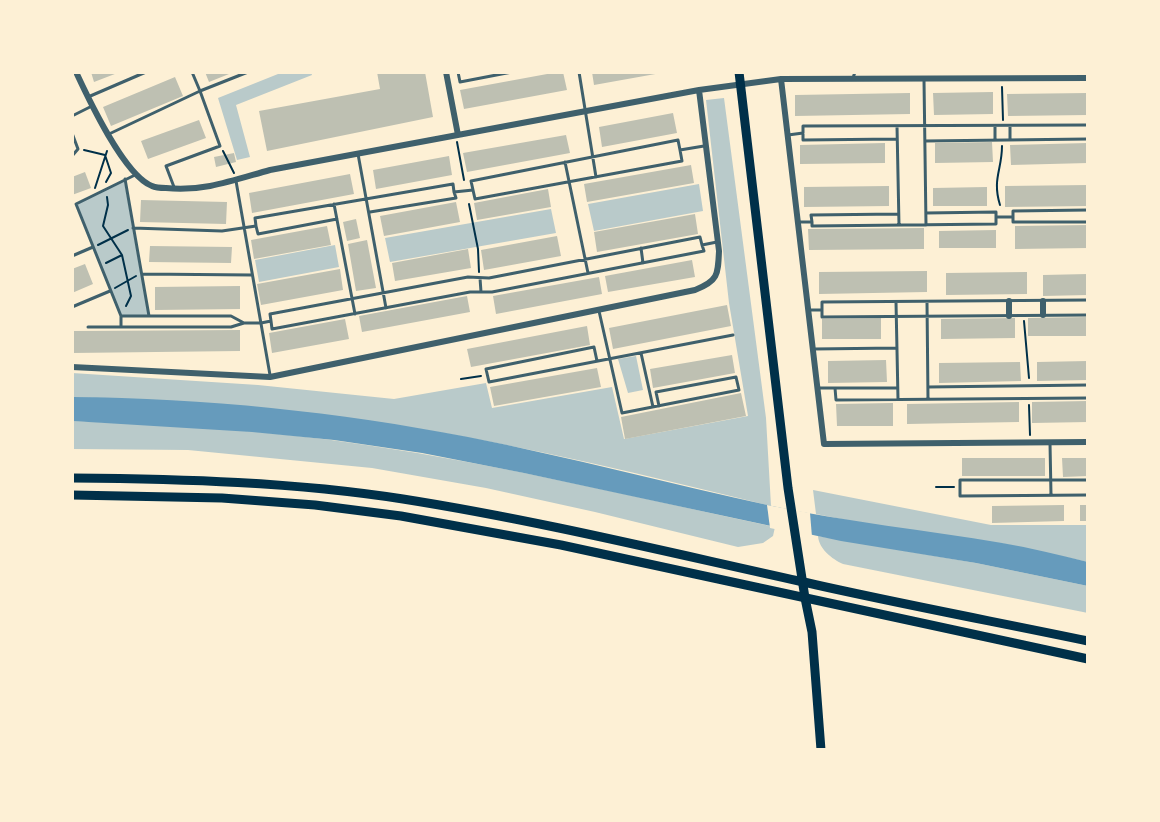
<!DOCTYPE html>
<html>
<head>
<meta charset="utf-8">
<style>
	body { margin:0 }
	#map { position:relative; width:1160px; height:822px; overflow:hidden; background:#fdf0d5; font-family:"Playfair Display",serif }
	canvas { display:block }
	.frame { position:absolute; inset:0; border:74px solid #fdf0d5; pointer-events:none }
</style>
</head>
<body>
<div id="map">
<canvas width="1160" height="822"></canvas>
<div class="frame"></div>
</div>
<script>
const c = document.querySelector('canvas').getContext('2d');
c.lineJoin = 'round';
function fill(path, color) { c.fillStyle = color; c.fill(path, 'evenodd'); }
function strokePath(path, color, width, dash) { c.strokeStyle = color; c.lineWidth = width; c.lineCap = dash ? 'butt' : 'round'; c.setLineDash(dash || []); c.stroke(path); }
fill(new Path2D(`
	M283,72H311L312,75L236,105L250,157L237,160L218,98Z
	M724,98L766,418L771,506C649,476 527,446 402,426C293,408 183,400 72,397V373L258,385L394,399L486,383L492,408L612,387L624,439L748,416L729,303L706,100Z
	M124,180L148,315H121L77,204Z
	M699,184L703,211L594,231L588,204Z
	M551,209L556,233L390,262L385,238Z
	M335,245L339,267L259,282L255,260Z
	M636,356L643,390L628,393L618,359Z
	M72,421C170,425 269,430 366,445C503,465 639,498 775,527L773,536L763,543L738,547L595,512L486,488L372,468L188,450L72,449Z
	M813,490L991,525H1088V562L1005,544L871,525L816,514Z
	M818,536L976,563L1088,586V613L843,564C832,559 819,549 818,536Z`), '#b9caca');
fill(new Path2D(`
	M72,397C205,398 338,412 468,437C570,457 670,484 772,506C848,522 925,530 1002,543C1031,548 1059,555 1088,562V586L976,563L841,541L524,473L422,453L334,440L252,432L72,421Z`), '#669bbc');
fill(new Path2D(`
	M767,505L810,513L812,537L770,528Z`), '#fdf0d5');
fill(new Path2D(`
	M91,72H120L94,82Z
	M205,72H234L209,82Z
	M377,72H425L433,117L267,151L259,111L380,89Z
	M558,72H563L567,90L464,109L460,90Z
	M592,72H661V73L594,85Z
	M175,77L183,96L111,126L103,107Z
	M993,92V114L934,115L933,93Z
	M910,93V114L795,116V95Z
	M1088,93V115L1008,116L1007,94Z
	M673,113L677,133L602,147L599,127Z
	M199,120L206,138L148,159L141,141Z
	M566,135L570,153L467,172L463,153Z
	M992,142L993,162L935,163V143Z
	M885,143V163L800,164V145Z
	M1088,143V163L1011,165L1010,145Z
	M234,153L236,162L216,167L214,157Z
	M449,156L452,175L376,189L373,170Z
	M691,165L694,183L587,202L584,184Z
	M85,172L91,188L72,195V177Z
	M350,174L354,194L252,213L249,193Z
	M1088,185V206L1005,207V186Z
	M889,186V206L804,207V187Z
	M987,187V206H933V188Z
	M548,189L551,207L477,220L474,203Z
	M141,200L227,202L226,224L140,222Z
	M456,202L460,222L384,236L380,216Z
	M695,214L698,234L597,252L594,232Z
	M356,219L360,238L347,241L343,222Z
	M1088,225V248L1015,249V226Z
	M327,226L331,245L254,259L251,240Z
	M924,228V249L809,250L808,229Z
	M996,230V248H939V231Z
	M557,236L561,256L484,270L481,250Z
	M367,240L376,288L356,291L348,244Z
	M150,246L232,247L231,263L149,262Z
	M468,249L471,268L395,281L392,263Z
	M692,260L695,277L608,292L605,276Z
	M85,264L93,284L72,293V269Z
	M340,269L343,290L261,305L257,284Z
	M927,271V292L819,294V272Z
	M1027,272V294L946,295V273Z
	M1088,274V295L1043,296V275Z
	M599,277L602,294L496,314L493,296Z
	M240,286V309L155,310V287Z
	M467,296L470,312L362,332L359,316Z
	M727,305L731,326L613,349L609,328Z
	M1088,317V336H1028V318Z
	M881,318V339H822V319Z
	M1015,318V338L941,339V319Z
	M345,319L349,339L272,353L269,333Z
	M587,326L590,345L471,367L467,349Z
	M240,330V351L72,353V331Z
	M732,355L735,373L653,388L650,369Z
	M886,360L887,382L828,383V361Z
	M1088,361V380L1037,381V362Z
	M1020,362L1021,381L939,383V363Z
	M597,368L601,387L494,406L490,387Z
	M741,393L746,416L625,439L621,417Z
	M1088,401V422L1032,423V402Z
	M1019,402V422L907,424V404Z
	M893,403V426H837L836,404Z
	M962,458H1045V476H962Z
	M1062,458H1088V476L1063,477Z
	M1064,505V521L992,523V506Z
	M1080,505H1088V521H1080Z`), '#bec0b2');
strokePath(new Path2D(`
	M1002,87L1003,120
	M457,142L464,180
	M84,150L105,155L111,173L106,182
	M223,151L234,173
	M95,188L107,151
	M107,197L108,205L103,226L122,255L131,296L126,306
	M469,204L478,249L479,272
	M1000,205C992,179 1002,170 1002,146
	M98,245L128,230
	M106,263L122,255
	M115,288L136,276
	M1024,321L1029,378
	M461,379L481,376
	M1029,405L1030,435
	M936,487H954`), '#003049', 2);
strokePath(new Path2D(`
	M430,72H432
	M458,72L460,82L512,72
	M579,72L596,177
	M853,78L855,72
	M924,80L926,225
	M88,97L146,72
	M72,116L92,106
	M897,126L899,225
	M995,126V140
	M72,133L78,149L72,156
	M109,134L200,91L192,72
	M803,134V140L897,139
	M788,135L803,133V126L1088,125
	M1010,140V126
	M925,141L1088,139
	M680,150L678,140L471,181L475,199L682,161L680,150L704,146
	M358,154L386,308
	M565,162L588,273
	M125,179L149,316
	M236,181L270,375
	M174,187L166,166L220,146L200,91L248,72
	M334,204L355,314
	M1088,210L1013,211V222H1088
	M370,212L456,198L454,192L473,190
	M926,213L996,212V217
	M799,222H812V226L996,224V217H1013
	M812,222L811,215L898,214
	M256,226L258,234L337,219
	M133,228L222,231L256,226L255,218L453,184L454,192
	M641,248L643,263
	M72,256L93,247
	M142,274L252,275
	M480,278L481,292
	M1088,300L822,302V317L1088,315
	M896,302L898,399
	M927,302L928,399
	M72,307L110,291
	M809,310H822
	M599,311L622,413L739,390L736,377L656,392L659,406
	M121,316L76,204L135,175
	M271,321L270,314L468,277L489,278L700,237L702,245L717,242
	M244,323H261L271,321L272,329L470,292H492L704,251L702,245
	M88,327H231L244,323L231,316H121V327
	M814,349L897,348
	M641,353L653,407
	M597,361L594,347L486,369L489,382L733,335
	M928,387L1088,385
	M818,388H897
	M835,388L836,400L1088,398
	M1050,443L1051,495
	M1088,480H960V496L1088,495`), '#3f606c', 3);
strokePath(new Path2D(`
	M76,72C89,100 124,175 152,186C156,188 162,188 166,188C203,192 234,180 270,170L699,90
	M446,72L458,135
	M781,79L1088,78
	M1009,301V316
	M1043,301V315
	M72,367L270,377L695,290C718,281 718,275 719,251L699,90L781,79L824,444L1088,442`), '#3f606c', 6);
strokePath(new Path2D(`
	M739,72L788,488L805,598L812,632L821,750`), '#003049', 9);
strokePath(new Path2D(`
	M72,478C182,479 294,482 403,499C536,520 667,552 799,581C895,603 992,621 1088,641
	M72,495L222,498L315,505L401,516L561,545L1088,659`), '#003049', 9);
</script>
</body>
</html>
